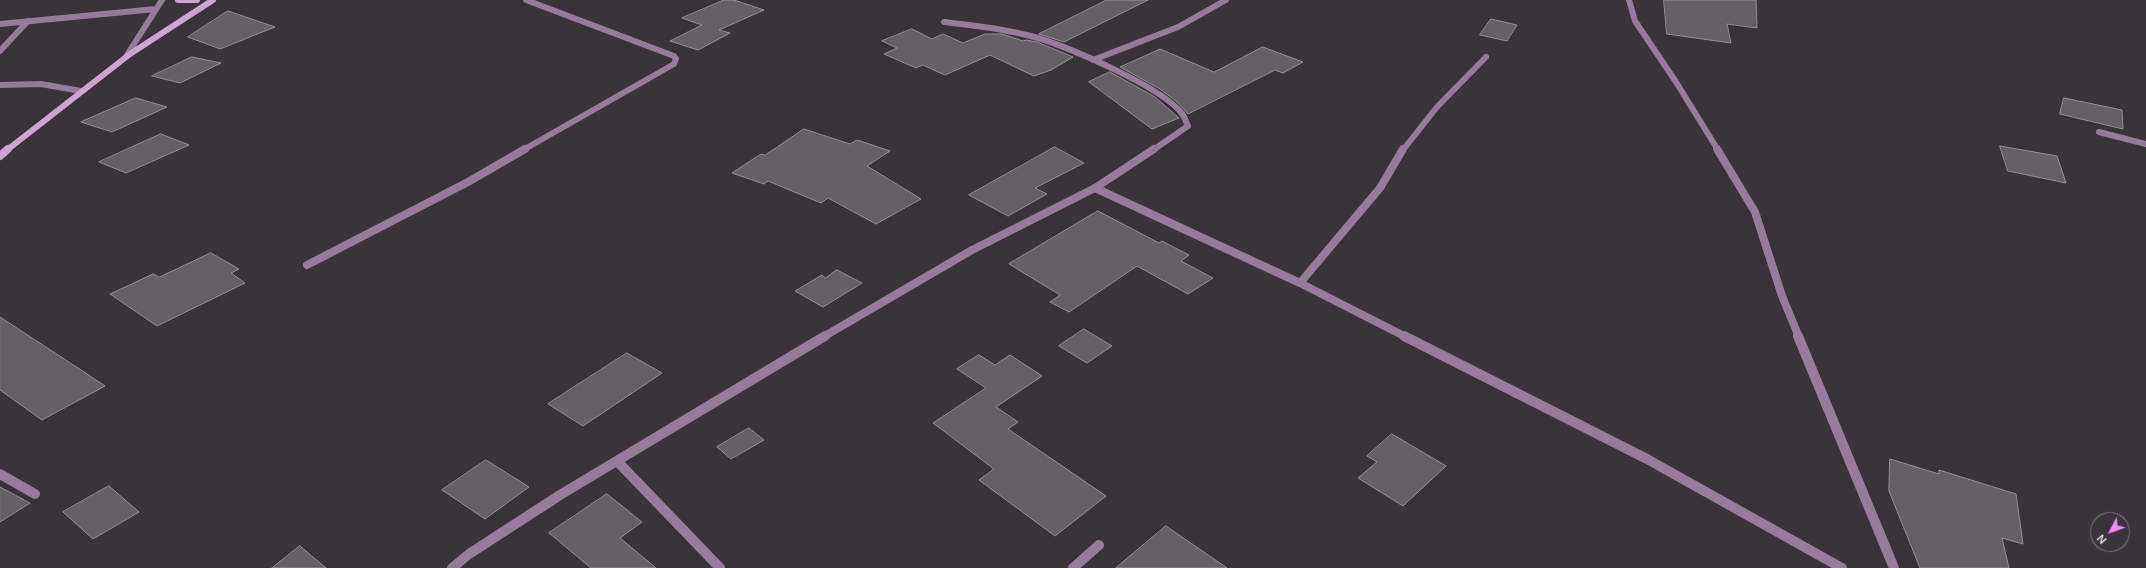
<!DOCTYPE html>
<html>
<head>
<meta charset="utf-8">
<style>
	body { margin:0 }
	#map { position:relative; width:2146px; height:568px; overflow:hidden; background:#383438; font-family:Manrope,sans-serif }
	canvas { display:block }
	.north { position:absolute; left:2090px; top:512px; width:40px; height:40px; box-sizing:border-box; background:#383438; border:1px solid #7e7a7e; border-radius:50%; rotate:229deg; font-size:11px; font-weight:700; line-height:16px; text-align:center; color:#e6e4e7 }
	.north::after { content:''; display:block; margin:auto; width:14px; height:18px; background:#ec8cfa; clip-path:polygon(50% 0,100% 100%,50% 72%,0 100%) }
</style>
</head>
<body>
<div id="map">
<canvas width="2146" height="568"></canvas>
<div class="north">N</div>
</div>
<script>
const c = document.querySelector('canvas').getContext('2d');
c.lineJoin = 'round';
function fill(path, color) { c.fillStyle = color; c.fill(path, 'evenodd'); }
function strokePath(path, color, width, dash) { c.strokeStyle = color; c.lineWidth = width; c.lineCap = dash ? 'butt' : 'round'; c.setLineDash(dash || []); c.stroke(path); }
const building = new Path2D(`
	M724,0H734L764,10L719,30L730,33L698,50L670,41L702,25L682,18Z
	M1107,0H1148L1064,42L1039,34Z
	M1664,0H1756L1757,28L1727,24L1731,43L1667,34Z
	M228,11L275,27L220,49L188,37Z
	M1491,19L1517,25L1507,41L1480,35Z
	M912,29L932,39L943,34L963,43L985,34H1002L1023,41L1026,40L1037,42L1073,57L1051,70L1034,76L990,55L945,75L923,65L916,68L884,54L897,48L882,41Z
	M1263,47L1303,62L1283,73L1275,70L1188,114L1176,101L1160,89L1120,67L1160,49L1214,72Z
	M192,57L221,63L180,83L152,76Z
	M1110,72L1155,97L1179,118L1152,129L1089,82Z
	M136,98L167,107L112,132L81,122Z
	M2064,98L2122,110L2123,129L2060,114Z
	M804,129L850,144L857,140L890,151L867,166L921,199L876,224L828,198L821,203L768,181L764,184L732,173L761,154L765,155Z
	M161,134L189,145L126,173L99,162Z
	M2000,146L2057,156L2066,183L2008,171Z
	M1055,147L1084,163L1035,188L1047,194L1008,216L969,195Z
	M1098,211L1159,243L1162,241L1189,255L1181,261L1213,278L1188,294L1137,266L1069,312L1050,302L1060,295L1009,264Z
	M211,253L239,269L231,273L245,283L157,326L110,294L153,274L159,277Z
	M837,270L862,283L823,307L795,291L822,275L825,278Z
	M0,317L81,370L105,386L42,420L0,390Z
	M1084,329L1112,346L1087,363L1059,346Z
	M627,353L662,373L583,426L548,404Z
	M979,355L995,365L1010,355L1042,376L996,407L1018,422L1008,429L1106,496L1055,536L979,480L994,469L933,423L986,388L957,369Z
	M749,428L764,440L731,459L717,447Z
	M1392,434L1446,466L1403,506L1358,478L1377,462L1367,456Z
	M1890,459L1939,474V470L2016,494L2023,544L2002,538L2009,568H1920L1889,491Z
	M486,460L529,487L485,519L442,490Z
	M109,486L139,512L93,539L63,512Z
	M0,487L30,503L0,522Z
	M607,494L642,522L620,538L656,568H591L549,533Z
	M1166,526L1227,568H1116Z
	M300,546L326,568H272Z`);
fill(building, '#656065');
strokePath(building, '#948f95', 1);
strokePath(new Path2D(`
	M1629,0L1635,21L1676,82L1718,150
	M944,22C975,26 1007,29 1038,38C1070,48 1165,88 1183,115C1185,118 1186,122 1188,126L1153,150
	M0,24L156,9
	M0,51L28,21
	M1093,60L1178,27L1226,0
	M0,85L41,84L81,91
	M2099,132L2146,144
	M523,150L674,64L676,59L674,56L526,0
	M1403,150L1437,107L1486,57`), '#967c9a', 6);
strokePath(new Path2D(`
	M1717,149L1755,212L1782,296L1799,337
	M1095,188L1300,283L1406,337
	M307,265L468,182L525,149
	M1300,283L1380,188L1403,149
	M823,337L972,250L1095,188L1154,149`), '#967c9a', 8);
strokePath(new Path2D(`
	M1404,336L1647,459L1842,568
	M1798,336L1894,568
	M617,461L720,568
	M0,474L35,494
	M452,568L469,554L560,495L825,336
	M1073,568L1099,545`), '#967c9a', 10);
strokePath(new Path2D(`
	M127,55L162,0`), '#967c9a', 6);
strokePath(new Path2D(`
	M178,0H197
	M7,150L130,54L213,0`), '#cda4d2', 6);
strokePath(new Path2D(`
	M0,156L8,149`), '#cda4d2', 8);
</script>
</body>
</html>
